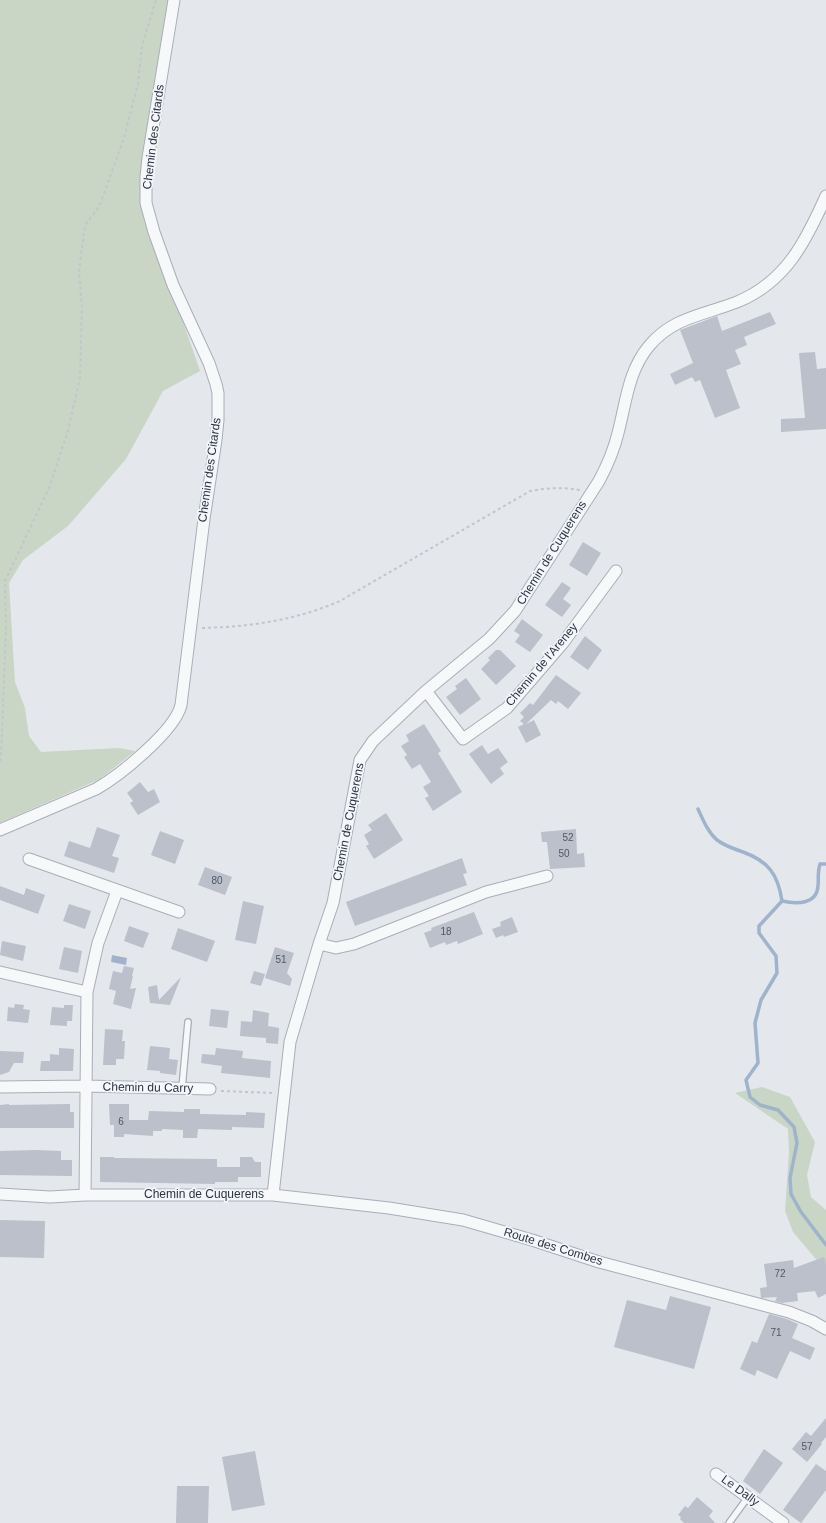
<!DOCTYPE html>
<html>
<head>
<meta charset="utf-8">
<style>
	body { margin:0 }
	canvas { display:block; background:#e4e7ec }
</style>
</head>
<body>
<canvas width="826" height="1523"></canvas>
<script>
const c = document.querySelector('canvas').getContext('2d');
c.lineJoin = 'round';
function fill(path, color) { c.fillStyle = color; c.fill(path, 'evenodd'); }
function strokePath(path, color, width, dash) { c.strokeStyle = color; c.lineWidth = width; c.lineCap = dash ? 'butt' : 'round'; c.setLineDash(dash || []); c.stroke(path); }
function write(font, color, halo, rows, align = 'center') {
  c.font = font + ' Arial,sans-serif'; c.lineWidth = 3.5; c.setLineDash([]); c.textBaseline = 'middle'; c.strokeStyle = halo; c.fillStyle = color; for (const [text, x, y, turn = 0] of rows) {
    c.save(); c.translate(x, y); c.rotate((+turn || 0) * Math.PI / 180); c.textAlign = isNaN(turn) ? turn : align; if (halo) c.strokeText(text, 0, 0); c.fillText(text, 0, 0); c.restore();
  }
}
fill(new Path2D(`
	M0,0H170L146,214L200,371L163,391L126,459L68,526L23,560L9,583L15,682L25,708L29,736L41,752L119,748L135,751L100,779L0,823Z
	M762,1087L790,1097L815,1142L807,1175L811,1197L826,1210V1271L793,1232L785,1211L789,1152L788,1129L735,1093Z`), '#c9d6c5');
fill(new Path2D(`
	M112,955L127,958L126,965L111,962Z`), '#9fb4cc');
strokePath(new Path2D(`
	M698,809C703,820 708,832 717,840C725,846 734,849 743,852C768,861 778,874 782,901L759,926V933L776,956L777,973L761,1000L755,1023L758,1063L746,1080L750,1097L760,1105L778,1110L794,1127L797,1143L790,1178L791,1194L801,1212L826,1245
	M782,901C796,904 817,905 818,886C819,876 817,874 820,864H826`), '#9fb4cc', 3.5);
fill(new Path2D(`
	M770,312L776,324L744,337L747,345L735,350L741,364L726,370L740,408L715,418L700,380L695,382L692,377L675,385L670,374L693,363L680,330L717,316L722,331Z
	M815,352L817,369L826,368V429L781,432V419L805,418L799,353Z
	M583,542L601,553L587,576L569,565Z
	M562,582L571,588L563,599L571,605L562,617L545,605Z
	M522,619L543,635L530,652L515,642L520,635L514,631Z
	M585,636L602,650L588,670L570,657Z
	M496,650H500L516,666L496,685L481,669L490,660L488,658Z
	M556,675L581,693L568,709L558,701L556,704L551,700L526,724L534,720L541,735L526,743L518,727L524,724L520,721L524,717L520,713L530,703L533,705Z
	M466,678L481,699L460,715L446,697L457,689L455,686Z
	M424,724L441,751L438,753L462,792L433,811L425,798L429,796L423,787L431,782L420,764L412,769L404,757L407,755L401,746L409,741L406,735Z
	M482,745L488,754L498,748L508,762L500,768L504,774L491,784L469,754Z
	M140,782L148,792L154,789L160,802L138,815L130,803L133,801L127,793Z
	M386,813L403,840L374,859L366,846L369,844L364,835L372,830L368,825Z
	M97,827L120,835L112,856L119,858L114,873L64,856L69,841L90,848Z
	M576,829L577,854L584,853L585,867L550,869L547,842H542L541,832Z
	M160,831L184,840L175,864L151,855Z
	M462,858L467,873L463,874L467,885L355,926L346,902Z
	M205,867L232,877L225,895L198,885Z
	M0,886L24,895L26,888L45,895L38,914L0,900Z
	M243,901L264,906L256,944L235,940Z
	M69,904L91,911L85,929L63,921Z
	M474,912L483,934L458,944L457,941L446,945L445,942L430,948L424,933L432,930L431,928Z
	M512,917L518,932L504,937L503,935L496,938L492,929L501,926L500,922Z
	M129,926L149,933L143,948L124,941Z
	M178,928L215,941L207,962L171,949Z
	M2,941L26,946L23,961L0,955Z
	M64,947L82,951L78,973L59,969Z
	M275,947L294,953L287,973L292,979L290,986L265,978Z
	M124,966L134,968L132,976H133L130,989L136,988L131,1009L113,1004L116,991L109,989L113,971L122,973Z
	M254,971L265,974L261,986L250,983Z
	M181,977L170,1005L150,1003L148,987L157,985L159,1000Z
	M15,1004L24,1005L23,1009L30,1010L28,1023L7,1021L8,1007L14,1008Z
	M64,1005H73L72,1021H67V1026L50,1025L52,1007L64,1008Z
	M211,1009L229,1011L227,1028L209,1026Z
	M253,1010L269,1013L268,1026L279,1028L278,1044L266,1043V1038L240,1036L241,1021L252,1022Z
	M105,1029L123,1030L122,1041H125L124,1059H116V1065H103Z
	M150,1046L170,1048L169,1059L178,1060L176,1075L160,1073V1071L147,1070Z
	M59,1048L74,1049L73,1071H40L41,1061H50V1054L59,1055Z
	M216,1048L243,1051L242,1058L271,1061L270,1078L221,1073L222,1066L201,1063L202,1054L215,1055Z
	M0,1051L24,1052L23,1063H14L9,1072L0,1075Z
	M9,1104V1105L70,1104V1112H74V1128H0V1105Z
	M109,1104H129V1120H148L149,1111L184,1112V1109H200V1114L246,1115V1112L265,1113L264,1128L232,1127V1130L198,1129L197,1138H183V1130L162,1129V1131H153V1136L124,1134V1137H114V1125H110Z
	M35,1150L61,1151V1160H72V1176L0,1175V1151Z
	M100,1157H114V1158L217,1159V1167H240V1157H252L255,1162H261V1177H238V1182H215V1184L100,1182Z
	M0,1220L45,1221L44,1258L0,1257Z
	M824,1257L826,1264V1294L818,1298L815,1291L797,1293L798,1301L782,1303L775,1301L777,1297L761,1298L760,1288L767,1287L764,1264L793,1260L794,1268Z
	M670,1296L711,1307L694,1369L614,1347L627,1300L666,1310Z
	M769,1314L787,1319L798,1324L792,1338L815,1348L810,1360L790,1351L777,1379L757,1370L755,1376L740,1369L752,1341L757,1343Z
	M826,1418V1437L821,1443L822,1444L807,1462L792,1449L806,1432L811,1436Z
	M764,1449L783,1463L760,1494L743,1481Z
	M255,1451L265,1505L232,1511L222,1457Z
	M816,1464L826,1471V1490L801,1523L783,1510Z
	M177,1486H209L208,1523H176Z
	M697,1497L713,1511L709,1516L715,1523H684L680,1519L681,1517L678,1515L685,1506L688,1508Z`), '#bbc0ca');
const service = new Path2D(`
	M182,1088L188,1022
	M729,1523L748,1497`);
const minor = new Path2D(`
	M426,691L463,739L507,708L563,643L616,571
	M0,830L96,789C119,776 175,731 181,705L204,519L216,440L218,420V393L216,384L209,363L173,285L154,232L146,203V177L148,158L174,0
	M29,859L179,912
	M319,944L336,948L354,944L486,892L547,876
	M0,972L87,992L85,1195
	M87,992L98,943L117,891
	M0,1087L86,1086L210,1089
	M0,1194L50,1197L85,1195H273L290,1042L319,944L333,903L360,760L373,741L426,691L489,639L515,611L599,481C607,466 614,450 618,433C626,403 628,371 649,346C673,317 704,315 737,302C786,282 806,241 826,196
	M273,1195L389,1208L463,1220L532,1240L599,1262L789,1312L812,1321L826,1329
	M716,1474L783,1523`);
strokePath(service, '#a9aeb7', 8);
strokePath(minor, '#a9aeb7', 13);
strokePath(new Path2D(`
	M202,628C250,627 296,620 340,601L530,491C547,488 563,487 580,490
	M0,761L1,758L6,629L5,581L49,488L67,434L80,378L82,307L79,272L85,225L99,207L124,138L138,83L142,46L156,0
	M221,1091L274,1093`), '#c2c5cb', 2, [3, 3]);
strokePath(service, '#f7f8fa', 5.5);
strokePath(minor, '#f7f8fa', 11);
write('10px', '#4f5766', null, [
	["52",568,838],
	["50",564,854],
	["80",217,881],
	["18",446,932],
	["51",281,960],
	["6",121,1122],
	["72",780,1274],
	["71",776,1333],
	["57",807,1447]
]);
write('12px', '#2b3445', '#f4f6f9', [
	["Chemin des Citards",154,137,-83],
	["Chemin des Citards",210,470,-82],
	["Chemin de Cuquerens",552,553,-58],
	["Chemin de l'Areney",542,665,-50],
	["Chemin de Cuquerens",349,822,-79],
	["Chemin du Carry",148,1088,1],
	["Chemin de Cuquerens",204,1195],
	["Route des Combes",553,1247,17],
	["Le Dally",740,1491,36]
]);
</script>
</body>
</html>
